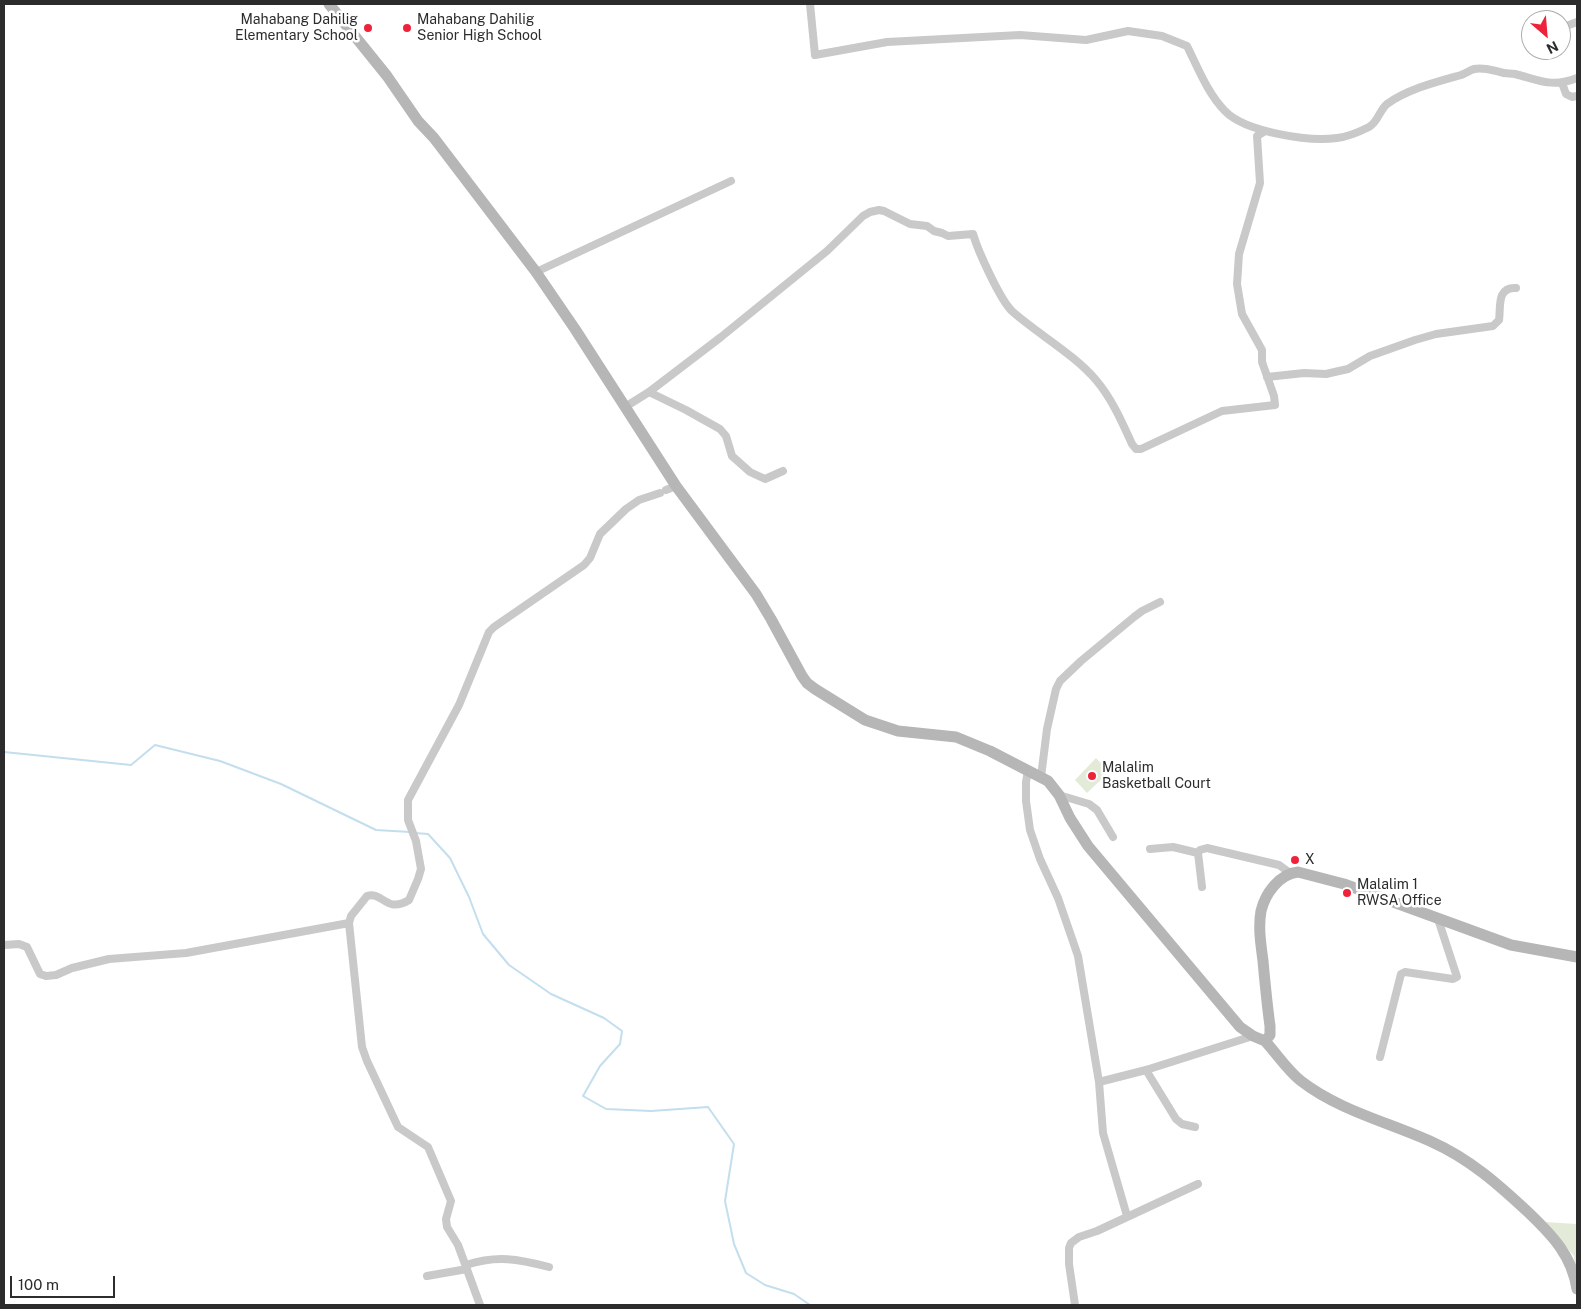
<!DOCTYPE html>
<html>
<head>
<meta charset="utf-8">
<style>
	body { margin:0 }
	#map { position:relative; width:1581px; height:1309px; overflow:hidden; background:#fff; font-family:"Public Sans",sans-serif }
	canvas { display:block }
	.frame { position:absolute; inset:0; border:5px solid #2c2c2c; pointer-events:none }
	.north { position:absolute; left:1521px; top:10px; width:50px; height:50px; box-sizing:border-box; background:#fff; border:1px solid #ababab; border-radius:50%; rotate:153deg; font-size:14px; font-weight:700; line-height:20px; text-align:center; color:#2c2c2c }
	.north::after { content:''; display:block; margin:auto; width:18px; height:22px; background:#ee2339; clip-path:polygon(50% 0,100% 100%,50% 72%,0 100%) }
	.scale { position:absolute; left:10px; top:1276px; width:105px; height:22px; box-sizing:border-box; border:2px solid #2c2c2c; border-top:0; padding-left:6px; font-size:15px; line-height:18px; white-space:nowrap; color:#2c2c2c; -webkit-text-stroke:4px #fff; paint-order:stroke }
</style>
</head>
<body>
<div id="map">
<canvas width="1581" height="1309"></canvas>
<div class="frame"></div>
<div class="north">N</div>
<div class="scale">100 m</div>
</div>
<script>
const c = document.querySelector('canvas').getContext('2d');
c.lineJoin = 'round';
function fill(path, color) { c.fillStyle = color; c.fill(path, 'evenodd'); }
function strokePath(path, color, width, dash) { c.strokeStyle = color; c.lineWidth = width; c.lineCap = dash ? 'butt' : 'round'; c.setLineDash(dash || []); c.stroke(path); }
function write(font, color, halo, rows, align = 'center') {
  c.font = font + ' "Public Sans",sans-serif'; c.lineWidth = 5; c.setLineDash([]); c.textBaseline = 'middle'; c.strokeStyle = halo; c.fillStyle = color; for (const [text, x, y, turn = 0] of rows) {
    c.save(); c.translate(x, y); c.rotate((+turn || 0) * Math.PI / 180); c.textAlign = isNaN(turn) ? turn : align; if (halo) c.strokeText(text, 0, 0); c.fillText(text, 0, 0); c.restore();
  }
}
fill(new Path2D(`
	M1096,758L1109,772L1087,793L1075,780Z
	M1545,1222L1577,1224V1282L1574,1256Z`), '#e3ebd8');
strokePath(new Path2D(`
	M4,752L131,765L155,745L220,761L281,784L376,830L410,832
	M415,833L428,834L450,858L469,897L483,934L509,965L551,994L604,1018L622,1031L620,1044L600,1066L583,1096L606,1109L651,1111L708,1107L734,1144L725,1201L734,1244L746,1273L765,1285L794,1294L810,1305`), '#c3deed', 2);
strokePath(new Path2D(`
	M810,4L815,55L887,42L1020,35L1086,40L1128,31L1162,36L1187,46C1198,68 1208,94 1225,111C1245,132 1309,142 1337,138C1348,137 1359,132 1369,127C1378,122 1379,111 1387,104C1408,89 1436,82 1461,75C1465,74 1470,70 1474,69C1484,67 1491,70 1500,72C1505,74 1510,73 1515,74C1539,80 1552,88 1577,78
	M1569,25L1577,22
	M1562,83L1566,94L1572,97L1577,96
	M536,272L731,181
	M1267,377L1304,373L1326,374L1339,371L1348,369L1370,356L1415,340L1436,334L1493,326L1499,320C1501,308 1496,287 1516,288
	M649,392L686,410L720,429L726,436L732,456L750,472L765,479L783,471
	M625,407L649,392L721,337L827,251L863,216L870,212L879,210L884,211L910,224L927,226L934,231L942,233L948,236L973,234C978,251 1001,302 1013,312C1038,334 1075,355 1096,380C1112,399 1122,422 1132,444L1136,449H1141L1222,411L1275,405L1274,396L1262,362V350L1242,314L1237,284L1239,254L1260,183L1257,136L1265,131
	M666,490L676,486
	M1028,771L1026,782V801L1030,830L1040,859L1058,898L1078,956L1099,1082L1103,1133L1127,1216
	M1041,777L1047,729L1056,689L1060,681L1081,661L1134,617L1142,611L1160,602
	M1059,795L1089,804L1097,810L1113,837
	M1150,849L1173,847L1198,853
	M1202,887L1198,853L1200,850L1207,848L1279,865L1290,873
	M4,945L19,944L27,947L40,974L46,976L56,975L72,968L109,959L186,953L349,923
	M1380,1057L1401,974L1405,972L1453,979L1457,977L1438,919
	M1146,1070L1176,1119L1182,1124L1195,1127
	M1099,1082L1146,1070L1253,1036
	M466,1265C497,1255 518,1259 549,1267
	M427,1276L467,1269
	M480,1305L458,1245L447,1227L446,1219L451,1201L428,1147L398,1127L367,1061L362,1047L349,923L351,916L367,896C383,891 386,914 409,900L418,879L421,869L416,841L408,820V800L459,705L489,632L494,627L584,565L590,558L600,534L626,509L639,500L660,493
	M1075,1305L1069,1264V1248L1071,1243L1079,1237L1097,1231L1198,1184`), '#c9c9c9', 8);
strokePath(new Path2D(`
	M329,4L387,76L418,121L434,138L536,272L575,329L676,486L756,594L771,619L802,676L807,683L815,689L865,720L898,731L956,737L990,751L1048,781L1059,795L1070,818L1088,846L1240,1027L1253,1036L1265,1041
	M1577,957L1511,945L1344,884L1298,872C1279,874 1265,894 1261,911C1258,928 1261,945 1263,961C1265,983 1267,1004 1270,1026V1035L1265,1041C1277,1054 1287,1070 1301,1081C1340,1111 1388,1122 1432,1142C1470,1159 1499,1185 1529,1213C1553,1236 1572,1256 1577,1289`), '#b6b6b6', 11);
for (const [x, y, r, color] of [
	[368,28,5,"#ee2339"],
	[407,28,5,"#ee2339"],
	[1092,776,5,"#ee2339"],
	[1295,860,5,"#ee2339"],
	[1347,893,5,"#ee2339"]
]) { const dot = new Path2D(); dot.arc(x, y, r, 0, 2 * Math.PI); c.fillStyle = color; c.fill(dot); strokePath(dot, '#fff', 2); }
write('14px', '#2c2c2c', '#fff', [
	["Mahabang Dahilig",358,20,"right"],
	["Elementary School",358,36,"right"],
	["Mahabang Dahilig",417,20],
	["Senior High School",417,36],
	["Malalim",1102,768],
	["Basketball Court",1102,784],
	["X",1305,860],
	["Malalim 1",1357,885],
	["RWSA Office",1357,901]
], 'left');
</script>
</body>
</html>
